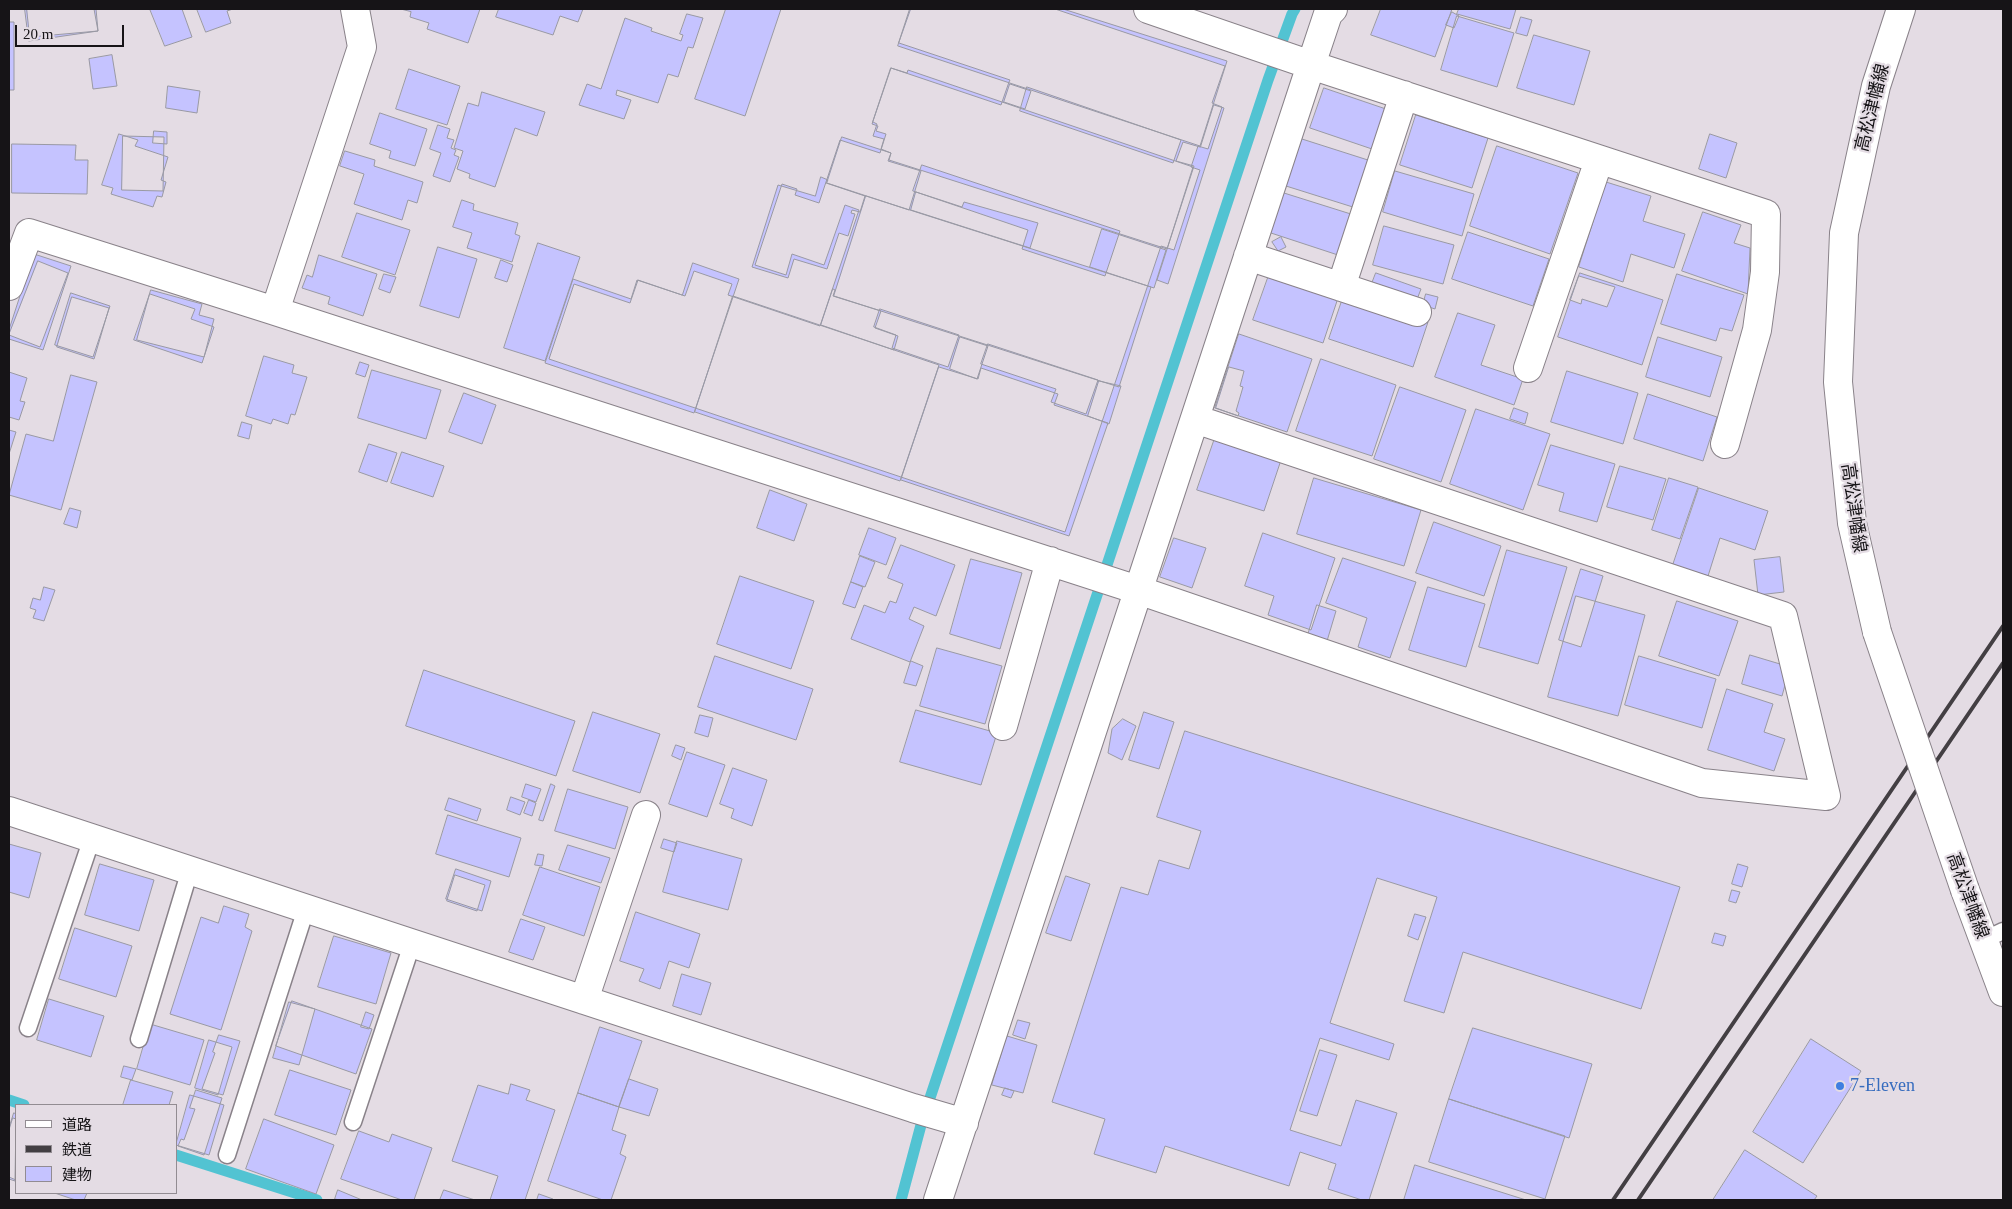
<!DOCTYPE html>
<html>
<head>
<meta charset="utf-8">
<style>
	body { margin:0 }
	#map { position:relative; width:2012px; height:1209px; overflow:hidden; background:#e4dce4; font-family:"Times New Roman","Noto Sans JP",serif }
	canvas { display:block }
	.frame { position:absolute; inset:0; border:10px solid #161417; pointer-events:none }
	.legend { position:absolute; left:15px; top:1104px; width:162px; height:90px; box-sizing:border-box; background:#e4dce4; border:1px solid #928c92; margin:0; padding:6px 9px; list-style:none; font-size:15px; color:#161417 }
	.legend li { display:flex; align-items:center; gap:10px; height:25px }
	.legend b { width:25px; border:1px solid #928c92 }
	.scale { position:absolute; left:15px; top:25px; width:109px; height:22px; box-sizing:border-box; border:2px solid #161417; border-top:0; padding-left:6px; font-size:15px; line-height:18px; white-space:nowrap; color:#161417; -webkit-text-stroke:4px #e4dce4; paint-order:stroke }
</style>
</head>
<body>
<div id="map">
<canvas width="2012" height="1209"></canvas>
<div class="frame"></div>
<ul class="legend">
<li><b style="height:6px;background:#fff"></b>道路</li>
<li><b style="height:6px;background:#433f43"></b>鉄道</li>
<li><b style="height:14px;background:#c5c3ff"></b>建物</li>
</ul>
<div class="scale">20 m</div>
</div>
<script>
const c = document.querySelector('canvas').getContext('2d');
c.lineJoin = 'round';
function strokePath(path, color, width, dash) { c.strokeStyle = color; c.lineWidth = width; c.lineCap = dash ? 'butt' : 'round'; c.setLineDash(dash || []); c.stroke(path); }
function fill(path, color) { c.fillStyle = color; c.fill(path, 'evenodd'); }
function write(font, color, halo, rows, align = 'center') {
  c.font = font + ' "Times New Roman","Noto Sans JP",serif'; c.lineWidth = 4.5; c.setLineDash([]); c.textBaseline = 'middle'; c.strokeStyle = halo; c.fillStyle = color; for (const [text, x, y, turn = 0] of rows) {
    c.save(); c.translate(x, y); c.rotate((+turn || 0) * Math.PI / 180); c.textAlign = isNaN(turn) ? turn : align; if (halo) c.strokeText(text, 0, 0); c.fillText(text, 0, 0); c.restore();
  }
}
strokePath(new Path2D(`
	M9,1100L24,1105
	M176,1155L317,1200
	M901,1200L921,1125L1268,80L1292,14L1295,9`), '#52c3d2', 11);
const building = new Path2D(`
	M25,9H94L98,31L29,41Z
	M27,9H96L98,31L30,37Z
	M150,9H182L192,37L165,46Z
	M197,9H233L227,11L231,23L206,32Z
	M401,9H480L468,43L427,29L429,23L410,17L411,12Z
	M499,9H583L578,22L560,16L553,35L496,17Z
	M726,9H781L745,116L695,99Z
	M910,9H1063L1227,61L1200,146L898,46Z
	M911,9H1055L1225,66L1212,103L1222,107L1208,149L1198,146L1191,167L1200,170L1174,250L1161,246L1065,532L549,359L574,284L630,303L638,280L685,296L694,271L732,284L728,295L820,326L859,210L845,205L824,265L792,254L786,275L755,265L782,184L797,189L795,195L819,203L840,140L880,153L886,134L876,131L878,126L872,124L891,68L1001,105L1009,82L1010,80L899,43ZM1027,87L1181,140L1173,163L1020,111ZM922,165L1120,231L1105,276L1022,249L1028,230L913,191ZM880,309L959,335L948,367L892,348L896,335L874,327ZM988,344L1098,380L1086,414L1051,402L1056,389L981,364Z
	M1381,9H1452L1435,57L1371,35Z
	M1459,9H1516L1510,29L1457,14Z
	M1452,12L1459,16L1454,28L1446,25Z
	M687,14L703,18L693,48L688,47L678,77L668,74L658,103L617,90L616,95L631,100L624,119L579,105L587,84L601,89L625,18L652,28L651,31L681,41L683,35L680,34Z
	M1457,16L1514,33L1497,87L1441,70Z
	M1521,17L1532,20L1527,36L1516,33Z
	M9,22H14V90H9Z
	M1534,35L1590,51L1574,105L1517,88Z
	M112,55L117,86L93,89L89,59Z
	M891,68L907,73L908,70L1193,167L1167,249L889,160L891,153L881,149L884,139L873,136L877,124L873,122Z
	M409,69L460,86L447,125L396,109Z
	M1010,84L1031,91L1025,109L1004,102Z
	M168,86L200,91L197,113L166,108Z
	M1324,88L1386,109L1372,149L1310,128Z
	M482,92L545,112L537,136L515,128L495,187L469,178L470,174L457,169L463,151L454,148L468,103L478,106Z
	M1214,105L1224,108L1168,284L1157,280L1194,166L1176,161L1183,142L1200,147Z
	M380,113L427,129L415,166L389,158L391,151L370,144Z
	M1416,115L1488,138L1472,188L1400,165Z
	M438,125L450,129L447,138L454,140L451,148L456,150L454,155L459,157L450,182L433,176L441,153L430,149Z
	M154,131L167,132V144L153,143Z
	M119,134L138,140L135,146L168,157L161,180L166,182L162,197L157,196L153,207L111,194L113,188L102,185Z
	M1710,134L1737,143L1726,178L1699,169Z
	M123,136L164,137L163,191L122,190Z
	M842,137L891,153L888,161L921,171L909,210L827,183Z
	M1302,139L1371,161L1356,208L1286,186Z
	M12,144L76,145L75,160H88L87,194L12,193Z
	M1497,146L1578,173L1550,254L1470,226Z
	M345,151L375,160L374,166L423,182L417,203L408,200L402,220L354,204L364,174L340,166Z
	M1395,171L1474,194L1462,236L1383,212Z
	M821,177L828,180L826,183L865,196L860,212L852,210L851,213L855,214L848,236L839,233L827,269L794,259L788,278L752,267L778,185L815,196Z
	M1606,182L1651,196L1643,221L1685,234L1674,268L1631,254L1623,282L1579,267Z
	M916,192L962,207L964,202L1038,223L1030,248L911,210Z
	M1284,193L1354,215L1341,256L1271,233Z
	M866,196L1151,287L1119,387L834,296Z
	M462,200L474,204L473,210L518,223L515,234L520,236L512,262L467,248L472,233L453,227Z
	M1703,212L1741,225L1734,243L1750,248L1748,294L1682,271Z
	M357,213L410,230L395,275L342,257Z
	M1384,226L1454,245L1443,284L1373,265Z
	M1102,229L1166,250L1154,288L1090,267Z
	M1468,232L1549,259L1533,306L1452,279Z
	M1281,237L1286,247L1278,251L1272,242Z
	M538,243L580,257L545,361L504,348Z
	M438,247L477,259L459,318L420,306Z
	M34,254L71,266L43,350L9,339V330Z
	M319,255L377,274L363,316L328,304L330,297L302,288L307,275L312,277Z
	M501,260L513,265L507,282L495,278Z
	M38,261L68,273L40,347L9,335Z
	M693,263L739,279L694,413L545,363L573,279L631,299L637,280L682,295Z
	M1376,273L1421,289L1416,302L1371,286Z
	M1580,273L1663,300L1642,365L1558,337Z
	M384,274L396,277L390,293L379,289Z
	M1677,274L1744,295L1732,331L1720,328L1716,341L1661,324Z
	M1269,275L1338,298L1323,343L1253,320Z
	M1579,276L1615,287L1607,307L1582,299L1581,304L1570,300Z
	M833,289L835,290L833,296L881,311L875,328L898,336L894,350L821,325Z
	M151,290L202,304L199,315L214,319L204,357L137,340Z
	M71,293L110,306L93,357L55,345Z
	M150,294L195,309L191,319L214,327L202,363L134,340Z
	M1426,294L1438,297L1435,309L1423,305Z
	M1344,295L1428,322L1413,367L1329,339Z
	M733,296L939,365L900,481L695,412Z
	M72,297L109,308L94,359L57,347Z
	M1458,313L1495,325L1481,365L1523,379L1514,405L1435,377Z
	M1239,334L1312,359L1287,432L1215,408Z
	M960,337L988,346L977,379L950,369Z
	M1658,337L1722,357L1710,397L1646,377Z
	M264,356L294,365L292,373L307,377L295,415L291,414L288,424L273,419L271,424L246,416Z
	M1321,359L1396,385L1372,456L1296,431Z
	M360,362L369,365L365,377L356,374Z
	M939,367L978,379L981,368L1058,394L1054,405L1108,423L1069,536L901,480Z
	M1229,367L1244,371L1240,386L1243,387L1236,411L1239,413L1238,416L1216,408Z
	M372,370L441,390L426,439L358,418Z
	M1567,371L1638,393L1623,444L1551,422Z
	M9,372L27,378L20,401L25,402L19,420L9,417Z
	M71,375L97,382L61,510L9,495L26,434L53,441Z
	M1099,381L1121,386L1109,424L1088,416Z
	M1400,387L1466,410L1441,482L1374,459Z
	M464,393L496,405L482,444L449,432Z
	M1648,394L1717,417L1703,461L1634,439Z
	M1514,408L1528,413L1525,424L1510,419Z
	M1476,409L1550,434L1523,510L1450,484Z
	M242,422L252,425L249,439L238,436Z
	M9,430L16,432L9,454Z
	M1215,438L1281,460L1264,511L1197,490Z
	M369,444L397,453L387,482L359,472Z
	M1551,445L1615,464L1597,522L1559,511L1564,493L1538,485Z
	M402,452L444,466L433,497L391,483Z
	M1620,466L1666,479L1653,520L1607,507Z
	M1314,478L1421,510L1404,566L1297,534Z
	M1669,478L1698,487L1680,539L1652,530Z
	M1699,488L1768,511L1755,550L1720,538L1708,576L1673,565Z
	M770,490L807,504L794,541L757,528Z
	M70,508L81,511L77,528L64,524Z
	M1434,522L1501,546L1484,596L1416,573Z
	M869,528L896,538L886,565L859,555Z
	M1263,533L1335,558L1311,630L1268,615L1274,596L1245,586Z
	M1174,538L1206,548L1192,588L1160,577Z
	M901,545L955,565L936,616L914,607L909,619L924,626L910,662L851,639L864,605L885,613L890,601L896,603L903,584L888,578Z
	M1507,550L1567,567L1538,664L1479,647Z
	M860,556L875,562L865,587L851,582Z
	M1780,557L1784,592L1758,595L1754,560Z
	M1343,558L1416,582L1390,658L1358,647L1367,618L1326,603Z
	M971,559L1022,573L1000,649L950,634Z
	M1581,569L1603,576L1581,647L1559,640Z
	M740,576L814,601L791,669L717,644Z
	M851,582L863,587L855,608L843,604Z
	M44,587L55,590L44,621L33,618L36,610L30,608L33,598L40,600Z
	M1428,587L1485,604L1466,667L1409,650Z
	M1576,596L1645,615L1618,716L1548,697Z
	M1677,601L1738,621L1719,676L1659,656Z
	M1317,605L1336,611L1327,641L1308,635Z
	M937,648L1002,666L985,724L920,706Z
	M1750,655L1790,667L1782,696L1742,684Z
	M715,656L813,689L796,740L698,707Z
	M1639,656L1716,679L1702,728L1625,705Z
	M911,661L923,666L916,686L904,683Z
	M424,670L575,721L556,776L406,726Z
	M1727,689L1773,704L1764,732L1785,739L1774,771L1708,750Z
	M916,710L997,733L981,785L900,762Z
	M593,712L660,734L640,793L573,771Z
	M1144,712L1174,722L1159,769L1129,760Z
	M700,715L713,718L708,737L695,733Z
	M1123,719L1136,726L1122,760L1108,753L1112,729Z
	M1185,731L1680,887L1641,1009L1463,952L1444,1013L1404,1001L1437,897L1377,878L1330,1023L1394,1044L1389,1060L1320,1038L1290,1130L1341,1146L1356,1100L1397,1113L1369,1200H1362L1328,1189L1336,1164L1300,1152L1289,1186L1165,1146L1156,1173L1094,1154L1105,1119L1052,1102L1121,887L1148,895L1159,860L1189,869L1201,831L1157,817Z
	M676,745L685,748L681,760L672,756Z
	M687,752L725,765L707,817L669,804Z
	M733,768L767,780L752,826L731,818L734,809L720,804Z
	M526,784L541,789L536,802L522,797Z
	M551,784L555,786L543,821L539,820Z
	M568,789L628,807L615,849L555,831Z
	M511,797L525,802L520,815L507,810Z
	M449,798L481,809L477,821L445,810Z
	M529,800L536,803L532,816L524,813Z
	M448,815L521,838L509,877L436,854Z
	M664,839L677,843L674,852L661,848Z
	M677,841L742,859L728,910L663,892Z
	M9,844L41,853L29,898L9,892Z
	M568,845L610,858L601,883L559,870Z
	M538,854L544,855L542,866L535,865Z
	M100,864L154,880L139,931L85,915Z
	M1738,864L1748,867L1742,887L1732,884Z
	M540,867L600,887L584,936L523,915Z
	M456,869L491,881L482,911L446,899Z
	M455,875L485,885L477,911L447,901Z
	M1066,876L1090,884L1071,941L1046,933Z
	M1732,890L1740,892L1736,903L1729,901Z
	M224,906L249,914L245,927L252,931L221,1030L170,1014L201,917L218,923Z
	M636,912L700,934L689,968L669,961L660,989L639,981L644,969L620,961Z
	M1415,914L1426,917L1418,940L1408,936Z
	M521,919L545,927L533,960L509,952Z
	M75,928L132,946L116,997L59,979Z
	M1715,933L1726,936L1723,946L1712,943Z
	M334,936L391,953L376,1004L318,987Z
	M682,974L711,983L701,1015L673,1006Z
	M49,999L104,1016L91,1057L37,1040Z
	M292,1001L372,1029L356,1074L276,1046Z
	M289,1002L315,1009L299,1065L273,1058Z
	M366,1012L374,1015L369,1029L361,1027Z
	M1018,1020L1030,1023L1025,1039L1013,1035Z
	M150,1024L204,1040L190,1085L137,1069Z
	M600,1027L642,1041L619,1107L578,1093Z
	M1473,1028L1592,1064L1569,1138L1449,1099Z
	M219,1035L240,1041L223,1095L202,1089L215,1053L213,1052Z
	M1007,1036L1037,1045L1023,1093L992,1085Z
	M1811,1039L1861,1071L1803,1163L1753,1132Z
	M209,1040L232,1047L218,1095L195,1088Z
	M1320,1050L1337,1055L1317,1116L1300,1111Z
	M124,1066L136,1069L132,1080L121,1077Z
	M290,1070L351,1090L336,1135L275,1115Z
	M629,1079L658,1089L649,1116L619,1107Z
	M131,1080L173,1092L169,1105H123Z
	M511,1084L530,1090L526,1100L555,1110L525,1200H490L498,1176L452,1161L478,1085L508,1094Z
	M1005,1088L1014,1091L1011,1098L1002,1095Z
	M196,1090L222,1098L204,1155L178,1146L181,1139L184,1140L195,1109L190,1108Z
	M578,1093L619,1107L612,1130L626,1135L620,1154L626,1157L611,1200H603L548,1181Z
	M190,1095L224,1105L209,1155L176,1145Z
	M1449,1099L1565,1136L1545,1199L1429,1162Z
	M14,1113L16,1114V1180L9,1177V1128Z
	M13,1118L16,1119L15,1181L9,1179V1130Z
	M264,1119L334,1145L316,1194L246,1169Z
	M359,1131L389,1142L392,1134L432,1148L414,1200H402L341,1179Z
	M1745,1150L1817,1196L1814,1200H1713Z
	M1415,1165L1526,1200H1404Z
	M338,1190L362,1200H339L335,1199Z
	M444,1190L475,1200H440Z
	M55,1193H87L84,1200H76Z
	M539,1194L553,1199V1200H537Z`);
fill(building, '#c5c3ff');
strokePath(building, '#9999a3', 1);
const service = new Path2D(`
	M1984,940L2003,931
	M28,1028L92,838
	M139,1039L190,870
	M353,1122L412,944
	M227,1155L306,909`);
const minor = new Path2D(`
	M355,9L362,47L275,311L1138,590L1702,783L1826,796L1783,616L1195,419
	M1148,9L1311,65L1766,214L1765,272L1757,330L1725,444
	M1248,256L1417,312
	M9,286L29,233L275,311
	M1341,287L1404,95
	M1528,368L1599,160
	M1003,726L1050,561
	M9,811L913,1108L964,1123
	M584,1000L646,815
	M938,1200L1311,65L1328,14L1333,9`);
const primary = new Path2D(`
	M1877,632L1852,523L1838,382L1844,233L1876,86L1901,9
	M1965,890L2003,992`);
strokePath(service, '#898289', 19);
strokePath(minor, '#898289', 30);
strokePath(primary, '#898289', 30);
strokePath(service, '#fff', 16);
strokePath(minor, '#fff', 28);
strokePath(primary, '#fff', 28);
strokePath(new Path2D(`
	M1613,1200L2003,626
	M1638,1200L2003,663`), '#433f43', 4);
const primaryBridge = new Path2D(`
	M1877,632L1965,890`);
strokePath(primaryBridge, '#898289', 30, []);
strokePath(primaryBridge, '#fff', 28);
for (const [x, y, r, color] of [
	[1840,1086,5,"#3f7fe0"]
]) { const dot = new Path2D(); dot.arc(x, y, r, 0, 2 * Math.PI); c.fillStyle = color; c.fill(dot); strokePath(dot, '#e4dce4', 2); }
write('18px', '#161417', '#e4dce4', [
	["高松津幡線",1873,108,-76],
	["高松津幡線",1853,508,82],
	["高松津幡線",1967,896,70]
]);
write('18px', '#366cbe', '#e4dce4', [
	["7-Eleven",1850,1086]
], 'left');
</script>
</body>
</html>
